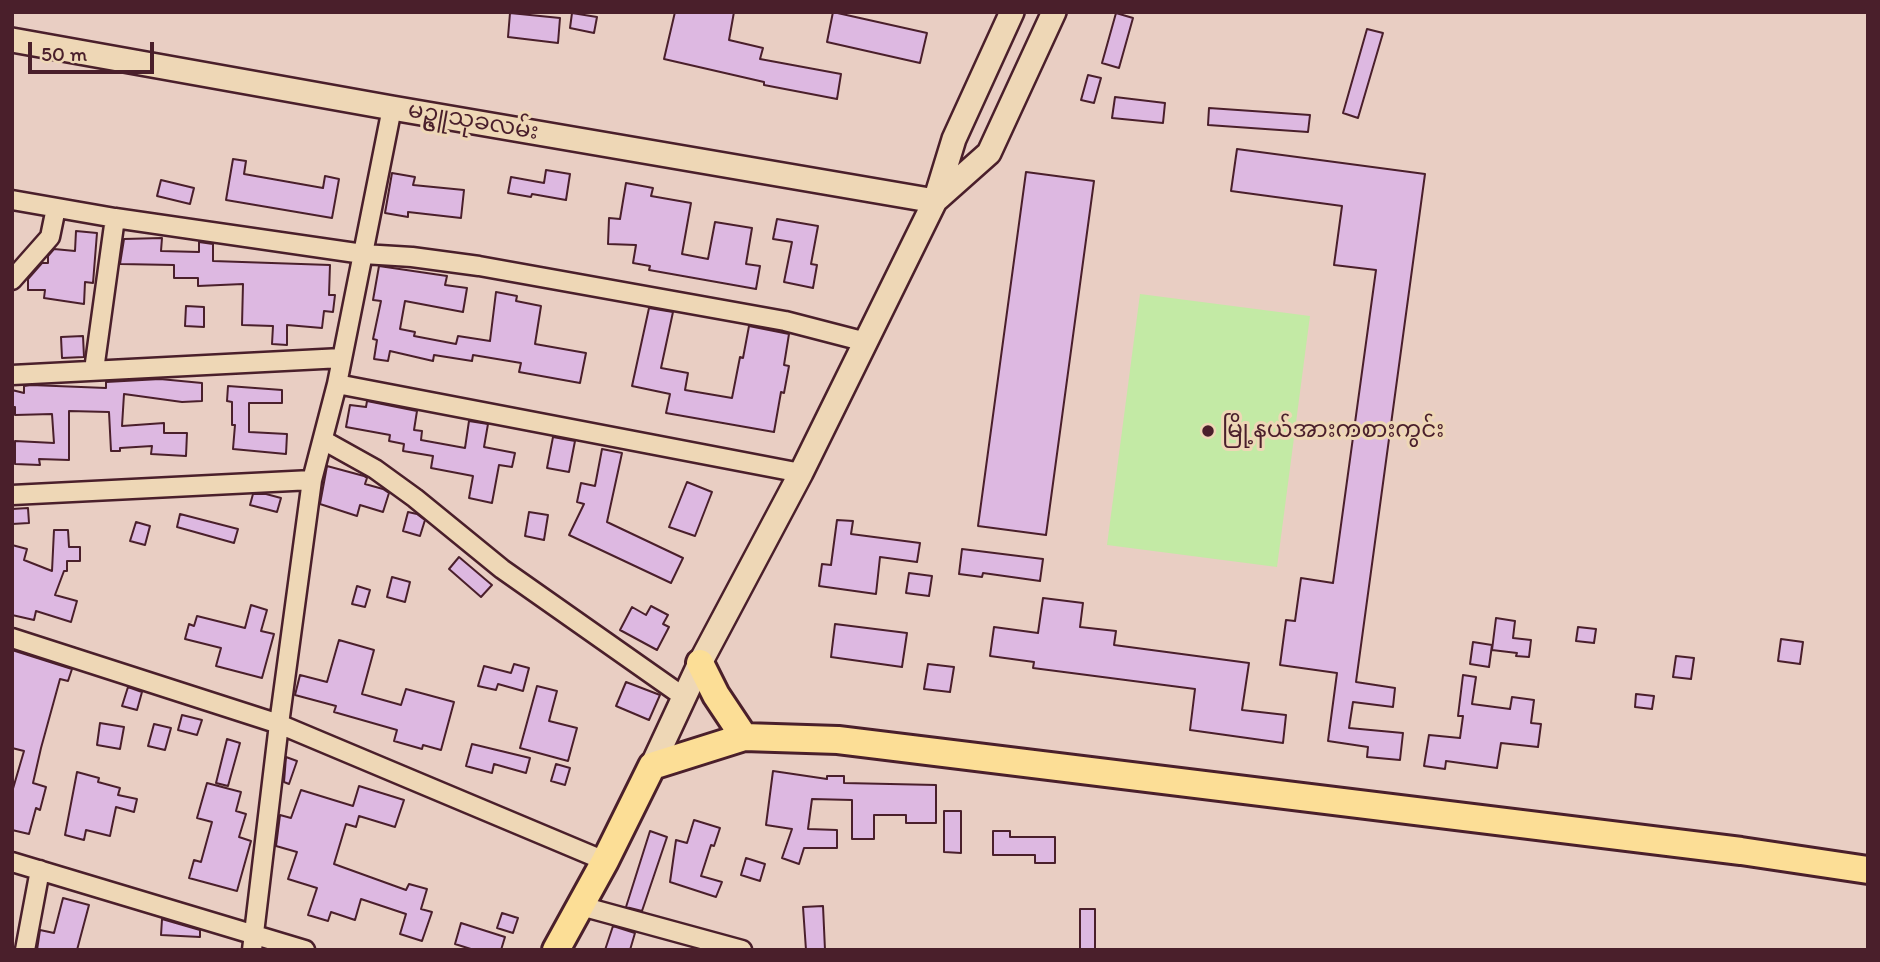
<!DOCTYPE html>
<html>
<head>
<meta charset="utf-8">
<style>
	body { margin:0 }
	#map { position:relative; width:1880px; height:962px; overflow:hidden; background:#e9cec3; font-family:Itim,sans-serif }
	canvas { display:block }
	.frame { position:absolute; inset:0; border:14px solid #4a1f2b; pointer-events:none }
	.scale { position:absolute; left:28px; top:42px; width:126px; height:32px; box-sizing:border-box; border:4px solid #4a1f2b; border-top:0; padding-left:9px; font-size:21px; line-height:24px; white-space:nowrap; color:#4a1f2b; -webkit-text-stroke:5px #eed7b6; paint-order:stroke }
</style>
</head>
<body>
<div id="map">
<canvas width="1880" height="962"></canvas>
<div class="frame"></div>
<div class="scale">50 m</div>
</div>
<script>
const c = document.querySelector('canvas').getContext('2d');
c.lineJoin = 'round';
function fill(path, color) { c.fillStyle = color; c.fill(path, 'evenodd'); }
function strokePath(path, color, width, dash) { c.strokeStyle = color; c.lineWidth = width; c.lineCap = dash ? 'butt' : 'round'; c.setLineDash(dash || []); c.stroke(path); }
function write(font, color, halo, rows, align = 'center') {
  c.font = font + ' Itim,"Noto Sans Myanmar",sans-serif'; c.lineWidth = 6; c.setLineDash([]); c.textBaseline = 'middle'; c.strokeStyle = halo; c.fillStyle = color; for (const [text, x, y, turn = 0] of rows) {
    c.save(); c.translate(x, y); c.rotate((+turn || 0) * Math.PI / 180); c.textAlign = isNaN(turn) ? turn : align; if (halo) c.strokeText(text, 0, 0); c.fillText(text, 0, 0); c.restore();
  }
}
fill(new Path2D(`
	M1140,294L1310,316L1277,567L1107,545Z`), '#c3eaa5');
const building = new Path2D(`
	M675,12H734L729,40L763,48L760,59L841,74L837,99L764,85V82L664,59Z
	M833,12L927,33L920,63L827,42Z
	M510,13L560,18L558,43L508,37Z
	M572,13L597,17L594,33L570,28Z
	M1116,13L1133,18L1119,68L1102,63Z
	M1367,29L1383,33L1358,118L1343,113Z
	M1088,75L1101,78L1094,103L1081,100Z
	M1115,97L1165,103L1163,123L1112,118Z
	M1209,108L1310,115L1308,132L1208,125Z
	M1237,149L1425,174L1356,682L1395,688L1393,707L1353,702L1349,728L1403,733L1400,760L1367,757L1368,747L1328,741L1337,673L1280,665L1286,620L1295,621L1301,578L1333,583L1376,270L1334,265L1342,206L1231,191Z
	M233,159L246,161L244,174L323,188L325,176L339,179L332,218L226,200Z
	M546,170L570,174L566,200L532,194L531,197L508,193L511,177L544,183Z
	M1026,172L1094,181L1046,535L978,526Z
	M392,173L415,177L413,185L464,190L461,218L408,212V217L385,213Z
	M161,180L194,188L190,204L157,196Z
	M626,183L653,188L651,196L691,203L682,254L708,259L715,222L752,228L746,264L760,266L756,289L649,270L650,266L633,263L636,245L608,244L609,218L620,219Z
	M777,219L818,226L811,264L817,265L813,288L784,282L792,242L773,239Z
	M76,231L97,233L93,283L85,282L84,304L44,298L45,290H28V279L42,263H48V256L54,249L75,251Z
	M162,238L161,251L199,252V242L213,244V261L330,265L329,295H335L333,312L324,311L322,328L287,325V345L272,344L273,326L242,325L243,284L198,286V278H174V265L120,264L124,239Z
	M379,266L447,276L445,285L467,288L463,312L405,301L400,329L415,332L414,336L456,344L458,336L490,341L496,292L517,296L516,301L541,306L535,344L586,353L580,383L519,372L521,363L473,355L472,361L434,355L433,361L390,351L388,361L374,359L377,340L373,339L381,301L373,300Z
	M186,306L204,307V327L185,326Z
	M649,308L673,312L661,368L688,373L685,390L732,398L740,357L743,358L749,326L789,334L784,365L789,366L784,393L781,392L774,432L666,413L670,394L632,386Z
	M83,336L84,357L62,358L61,337Z
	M160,379L202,383V401L182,402L124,394L122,426L164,423V433H187L186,456L151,454L152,446L120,448V451H111L109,412L69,411V460L39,459L40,465L15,464V441L54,443L52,414L15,415V407H12V390L24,393V386L31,385L106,388V382Z
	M228,386L282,390V403H249V432L287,434L286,454L233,449L235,425H232V402L227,401Z
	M367,401L417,411L414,430L422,431L421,440L465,448L469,421L488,424L484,447L515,453L512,467L499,465L492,503L469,498L473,476L431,468L433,456L403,451L404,444L389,441L390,435L346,427L350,405L366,407Z
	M553,437L575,441L569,472L547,468Z
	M602,449L622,453L607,522L683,558L671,583L569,535L584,504L577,502L581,483L595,486Z
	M327,466L364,476L367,478L365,484L383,489L389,493L383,512L360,505L357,516L320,504Z
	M687,482L712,492L695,536L669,527Z
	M253,494H266L281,498L277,512L250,505Z
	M28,508L29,523L12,524V509Z
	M408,512L417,514L425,520L420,536L403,531Z
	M529,512L548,515L544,540L525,536Z
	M180,514L238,529L234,543L177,527Z
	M837,520L853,521L851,534L920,543L917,562L880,557L876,594L819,586L822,564L831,565Z
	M136,522L150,526L145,545L130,541Z
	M54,530H68L69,547H80V561H67V571H64L55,595L77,601L71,622L36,611L34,620L12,615V545L27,549L24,560L52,571Z
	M962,549L1043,559L1040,581L983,573L982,577L959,574Z
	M459,557L492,585L481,597L449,569Z
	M909,573L932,576L929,596L906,593Z
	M392,577L410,582L405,602L387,597Z
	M357,586L370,590L365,607L352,604Z
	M1043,598L1083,603L1080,627L1116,631L1114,645L1249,663L1242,710L1286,715L1283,743L1190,730L1195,689L1033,668L1034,662L990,656L994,627L1038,633Z
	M251,605L267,610L261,631L274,634L262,678L216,666L221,648L185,639L189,624L194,626L197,616L245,628Z
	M651,606L668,615L663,624L669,627L657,650L620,630L632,607L646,615Z
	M1496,618L1515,621L1513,638L1531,640L1529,657L1516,656L1517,653L1492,650Z
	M835,624L907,633L902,667L831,657Z
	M1578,627L1596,629L1594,643L1576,641Z
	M1781,639L1803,642L1800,664L1778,661Z
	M339,640L374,650L362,694L401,705L406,689L454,702L441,750L423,745L422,749L394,741L397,730L334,712L336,706L295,695L300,675L327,682Z
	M1473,642L1492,645L1489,667L1470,664Z
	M12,650L72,669L68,681L60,679L41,748L33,783L46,787L40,810L36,808L29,834L12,830V792L24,751L12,748Z
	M1676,656L1694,658L1691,679L1673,677Z
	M514,664L529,668L523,691L498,684L496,690L478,686L484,666L511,673Z
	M928,664L954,667L950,692L924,689Z
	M1463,675L1476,677L1472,704L1510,709L1512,697L1534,700L1531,723L1541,724L1538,747L1501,743L1497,768L1446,761L1445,769L1424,766L1429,735L1460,738L1463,716H1458Z
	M626,682L660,695L649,720L616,706Z
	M537,686L557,691L549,721L577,728L568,761L520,748Z
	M128,687L142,692L137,710L122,706Z
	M1636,694L1654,696L1652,709L1635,707Z
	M182,715L202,720L197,735L178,730Z
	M100,723L124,727L120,749L97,745Z
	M154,724L171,728L165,750L148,746Z
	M227,739L240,743L228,786L216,783Z
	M472,744L530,758L526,773L494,764L492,773L466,766Z
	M286,757L297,761L289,784L284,782Z
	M556,764L570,768L565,785L551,781Z
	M773,771L827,779V776H844V783L936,785V823H906V815H874V839H852V800L812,799L808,829L837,830V848H804L799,864L782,858L792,829L766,825Z
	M77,772L99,778L98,782L120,788L118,795L137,799L134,812L116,807L110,836L86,830L84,840L65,835Z
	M207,783L241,792L236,811L246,814L239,837L251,841L237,891L189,878L194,860L201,862L212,822L197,818Z
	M359,786L404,800L395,827L359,816L356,827L346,824L334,864L406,890L409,884L427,889L421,909L432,912L422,941L400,934L406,914L361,899L355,920L331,912L328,921L308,915L317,888L288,879L297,852L276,846L280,815L291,818L301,790L353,806Z
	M944,811H961V853L944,852Z
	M694,820L720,828L714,846L711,845L701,876L722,882L716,897L670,882L676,840L687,843Z
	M650,831L667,837L642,911L626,907Z
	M993,831H1010V837H1055V863H1035V855H993Z
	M746,858L765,864L760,881L741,875Z
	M63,898L89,905L77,950H37L40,930L54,933Z
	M823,906L825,950H806L803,907Z
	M1080,909H1095V950H1080Z
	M502,913L518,918L513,933L497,928Z
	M162,919L200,930V937L161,935Z
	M461,923L505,937L501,950H474L455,944Z
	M613,926L635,933L630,950H605Z`);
fill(building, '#ddb8e1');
strokePath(building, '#4a1f2b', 2);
const street = new Path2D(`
	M12,200L115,218L363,254L412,257L479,266L785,321L866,342
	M12,280L50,237L56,208
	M94,370L115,218
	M12,375L342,358
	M337,384L801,473
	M323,440L375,469L415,498L502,569L684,697
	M12,495L312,480L337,384L392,108
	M12,638L279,724L605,861
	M12,862L305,950
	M581,906L742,950
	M25,950L40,870
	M252,950L279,724L312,480`);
const secondary = new Path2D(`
	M12,40L392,108L935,201
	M935,201L989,153L1054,12
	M652,766L700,663L801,473L935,201L954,139L1012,12`);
const primary = new Path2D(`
	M700,663L716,695L744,737
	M556,950L605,861L652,766L744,737L838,740L1741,851L1868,870`);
strokePath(street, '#4a1f2b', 23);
strokePath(secondary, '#4a1f2b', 28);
strokePath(primary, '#4a1f2b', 32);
strokePath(street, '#eed7b6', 18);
strokePath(secondary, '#eed7b6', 23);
strokePath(primary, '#fcde96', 26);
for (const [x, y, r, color] of [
	[1208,431,7,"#4a1f2b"]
]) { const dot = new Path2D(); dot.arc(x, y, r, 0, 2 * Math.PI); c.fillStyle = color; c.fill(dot); strokePath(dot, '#eed7b6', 2.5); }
write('23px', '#4a1f2b', '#eed7b6', [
	["မဥ္ဇူသုခလမ်း",473,122,10]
]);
write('23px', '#4a1f2b', '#eed7b6', [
	["မြို့နယ်အားကစားကွင်း",1222,431]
], 'left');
</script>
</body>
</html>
